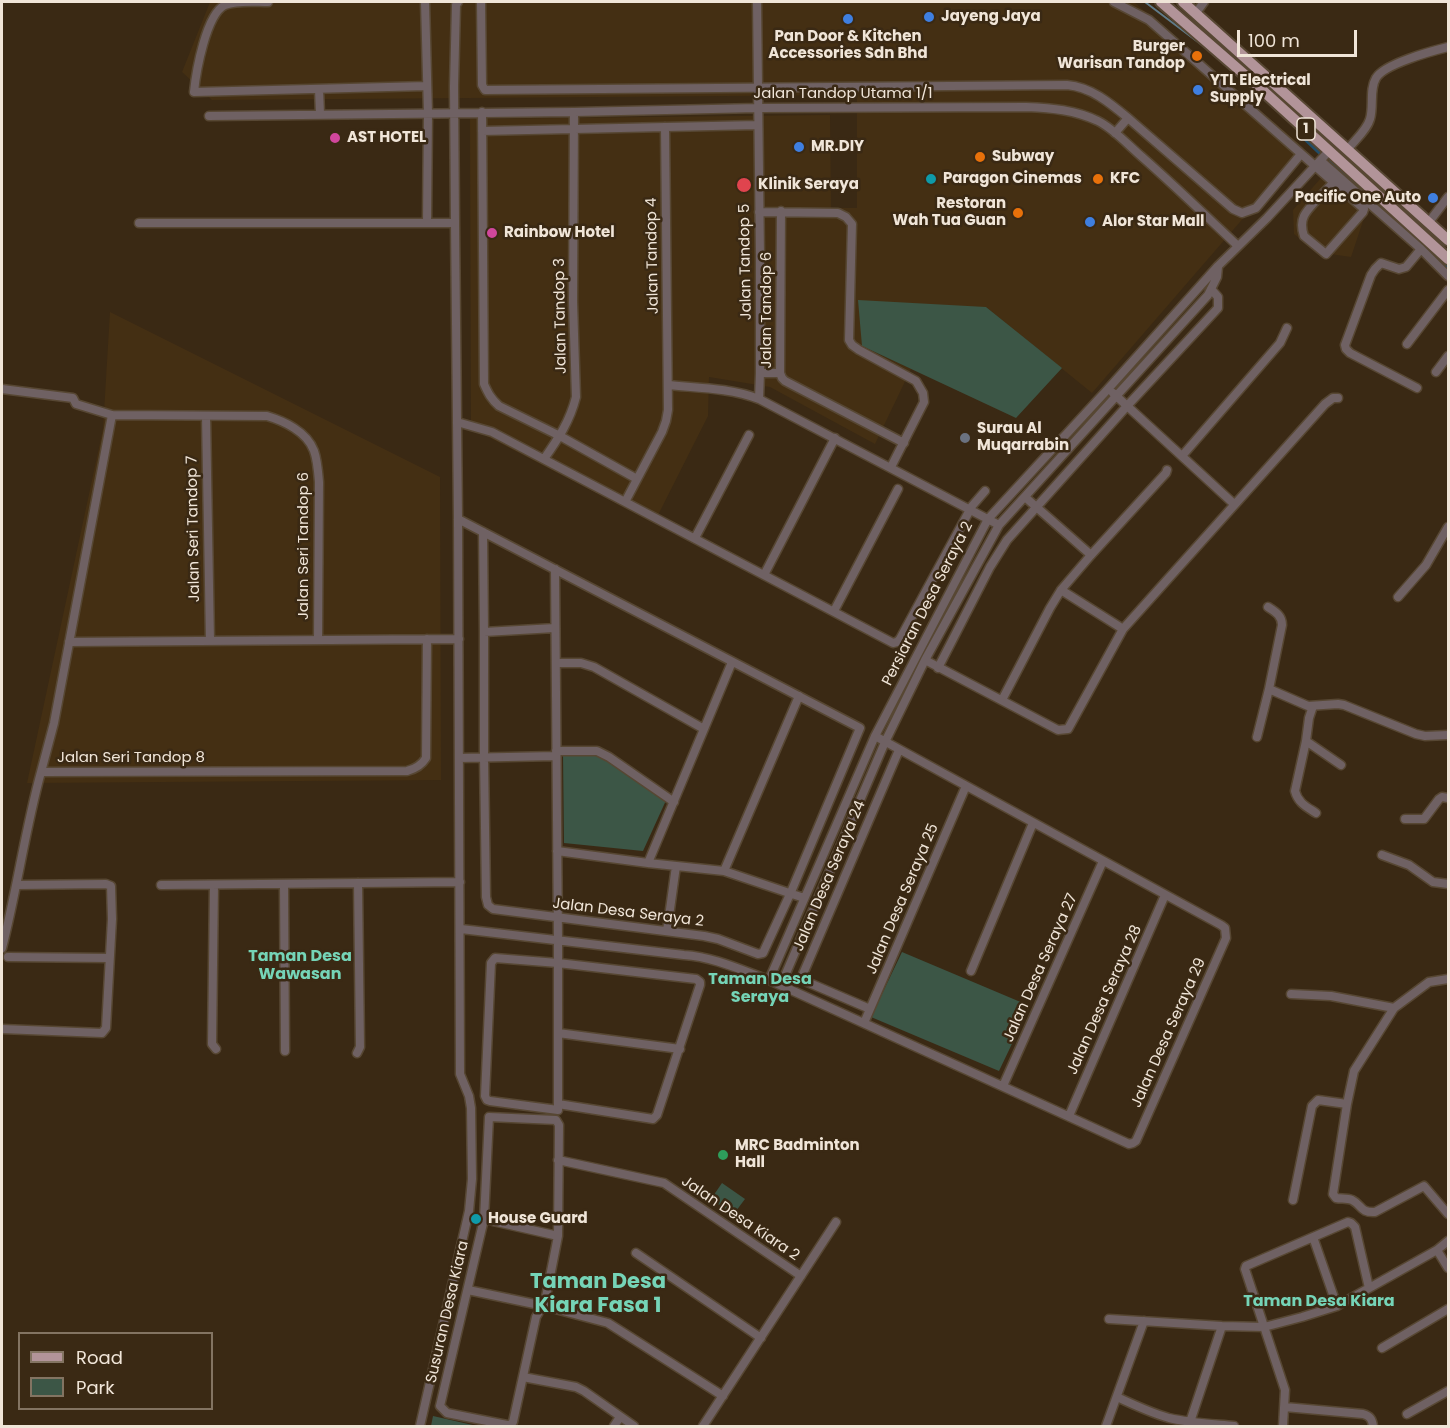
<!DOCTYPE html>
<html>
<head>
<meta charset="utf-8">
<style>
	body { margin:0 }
	#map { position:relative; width:1450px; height:1428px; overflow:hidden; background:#3a2914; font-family:Poppins,sans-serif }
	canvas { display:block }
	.frame { position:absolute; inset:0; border:3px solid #f0e5d8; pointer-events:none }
	.legend { position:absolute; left:18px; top:1332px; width:195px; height:78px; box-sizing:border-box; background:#3a2914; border:2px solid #837462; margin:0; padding:8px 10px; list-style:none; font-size:18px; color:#f0e5d8 }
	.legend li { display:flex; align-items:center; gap:12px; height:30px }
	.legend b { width:30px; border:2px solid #837462 }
	.scale { position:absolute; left:1237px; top:30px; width:120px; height:27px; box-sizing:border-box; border:3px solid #f0e5d8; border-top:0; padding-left:8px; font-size:18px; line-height:21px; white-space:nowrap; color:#f0e5d8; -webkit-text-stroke:4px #3a2914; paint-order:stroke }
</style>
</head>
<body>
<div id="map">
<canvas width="1450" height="1428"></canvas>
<div class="frame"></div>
<ul class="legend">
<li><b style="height:8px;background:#b29499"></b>Road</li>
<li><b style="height:16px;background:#3c5646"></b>Park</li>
</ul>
<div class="scale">100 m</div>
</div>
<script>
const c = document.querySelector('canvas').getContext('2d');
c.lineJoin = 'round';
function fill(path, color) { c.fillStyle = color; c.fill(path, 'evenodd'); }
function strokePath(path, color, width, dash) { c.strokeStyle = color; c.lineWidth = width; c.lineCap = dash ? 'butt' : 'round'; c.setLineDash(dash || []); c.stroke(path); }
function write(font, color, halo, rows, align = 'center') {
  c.font = font + ' Poppins,sans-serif'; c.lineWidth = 5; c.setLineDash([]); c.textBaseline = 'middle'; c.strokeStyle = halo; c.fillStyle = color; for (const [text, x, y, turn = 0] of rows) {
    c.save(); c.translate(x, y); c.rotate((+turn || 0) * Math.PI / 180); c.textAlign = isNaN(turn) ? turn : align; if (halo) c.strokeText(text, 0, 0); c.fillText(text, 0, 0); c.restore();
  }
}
fill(new Path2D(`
	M210,2H1134L1304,148L1092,393L986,307L862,346L911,369L875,444L770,387L709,377L708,416L654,523L471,428L470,119L830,115L831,208H857V95L212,100L182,72Z
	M1327,171L1368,206L1351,257L1316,252L1294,234L1293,210Z
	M110,312L440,477L441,780L27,783L103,429Z`), '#442f13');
fill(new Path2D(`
	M858,300L986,307L1062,368L1016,418L862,346Z
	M597,754L668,796L643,851L564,843L563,755Z
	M902,952L1030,1006L999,1071L871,1017Z
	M722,1183L745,1199L733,1215L711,1199Z
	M433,1416L477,1426H431Z`), '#3c5646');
strokePath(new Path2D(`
	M1145,2L1210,51`), '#607b89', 2);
strokePath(new Path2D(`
	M1303,134L1324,154
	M1333,162L1448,267`), '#224d67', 8);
const minor = new Path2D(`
	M268,2C255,2 237,0 225,5C206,14 196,72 194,92L427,86
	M425,2L428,113L427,223
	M481,2L482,85L485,90L1067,85C1091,87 1110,103 1128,118
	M757,2L760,257V373L759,399
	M1114,2L1149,20L1364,209L1363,212L1326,254L1304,236C1302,230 1301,222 1304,216C1308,207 1326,191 1333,183
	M1196,13L1204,2
	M319,89L320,114
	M482,112L484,384C488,393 491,399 499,406L560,436L637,479
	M209,116L574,112L758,108L1026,107C1052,108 1075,110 1098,121C1114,129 1127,144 1141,156C1174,185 1206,216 1238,246
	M482,131L758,125
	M1115,133L1128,118L1233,209L1242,213L1256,208L1301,154
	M1348,149C1355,140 1367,130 1370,119C1374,106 1369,90 1376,78C1384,64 1432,51 1448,47
	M1321,161L1421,249L1448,276
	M781,211L780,373L782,378L785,381L904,443
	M759,212L838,213L846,217L852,224L849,340L852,345L859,350L916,381L923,393L924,402L891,467
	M1429,222L1448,197
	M139,223H455
	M1407,344L1448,290
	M1436,372L1448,356
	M760,373H780
	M668,385C699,388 730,388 759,399L999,525
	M1417,388L1350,353L1346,349L1345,345L1371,275L1375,269L1381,263L1399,269L1406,267L1421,249
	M2,389L73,398L76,404L112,415L267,416C277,419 285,422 294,428C316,442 317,457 319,482L318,640
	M1113,393L1234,504
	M112,415L54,723L41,772L407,771C415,769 421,766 426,758L427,639
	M206,416L210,641
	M457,422L492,432L893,643L897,642L900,639L972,506L985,491
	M1182,456L1280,343L1287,328
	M544,459C558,439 570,421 576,397L573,302L574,112
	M1025,497L1091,555
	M625,502L662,432L666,421L668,410L665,127
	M458,519L860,728L791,892L763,953L758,954L718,939L704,936L493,909L488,905L486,897L484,757V632L555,628
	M483,532L484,632
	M695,538L749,435
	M555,569L558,940C558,997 558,1053 558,1110L490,1101L487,1100L485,1096L491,963L495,958L558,963L696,979L700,982V985L657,1115L653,1119L558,1104
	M764,575L835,438
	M1061,590L1123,629
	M1398,597L1426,565L1448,527
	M834,611L898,489
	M69,642L459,639
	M925,660L1058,730L1068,729L1123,629L1325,404L1333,398H1338
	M556,663H581L594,667L704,729
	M938,668L990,567L1007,540L1127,406L1218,308V297L1211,289
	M1269,689L1308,706L1338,704L1344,705L1416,734L1425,736L1448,735
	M1002,700L1050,608L1061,590L1091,555L1166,473L1167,470
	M1313,706L1309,718L1306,741L1295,791C1298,803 1307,807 1316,813
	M1257,737L1269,689L1282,625C1282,616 1276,612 1268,607
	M1306,741L1341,765
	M556,751H597L609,757L674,802
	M459,758L556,756
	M1405,819H1424L1439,799L1442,797L1448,798
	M557,851L648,863L724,871L804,898
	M1382,855L1409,865L1433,882L1448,884
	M648,863L732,662
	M724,871L799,696
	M284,884L285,1051
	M161,885L460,882
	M214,885L212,1044L216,1049
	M461,929L684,955C714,957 741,970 769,980L1129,1144L1133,1143L1136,1141L1226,938L1225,928L1221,925L875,736
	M667,931L676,866
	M2,948C17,890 25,830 41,772
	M8,957L109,958
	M971,971L1033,823
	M1448,979L1429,982L1394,1008L1354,1071L1347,1104L1333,1194L1336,1198C1341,1199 1347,1198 1352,1200C1362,1205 1360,1213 1375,1212L1424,1186L1448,1214
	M769,980L875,736L988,519L1108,389L1218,266L1267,218L1329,151
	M781,985L885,742L925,660L999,525L1208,295L1217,277L1218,267
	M1291,994L1331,996L1394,1008
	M870,1009L807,982L804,978L803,974L899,750
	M864,1023L966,786
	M2,1029L102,1033L106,1028L112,919L111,886L106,884L17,885
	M558,1033L680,1049
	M357,1053L360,1047L358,883
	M1003,1086L1103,861
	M1069,1116L1165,895
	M489,1117L556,1120L559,1125L558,1236L545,1302L536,1317L513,1422L510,1425H507L447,1413L440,1406L484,1219Z
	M558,1160L664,1183L801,1276
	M1293,1200L1312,1106L1318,1100L1347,1104
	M484,1219L558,1236
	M1313,1237L1337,1306
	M1437,1250L1448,1268
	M636,1253L761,1338
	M468,1290L544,1306L608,1323L723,1396
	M1109,1319L1222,1326L1264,1327L1302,1317L1337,1306L1437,1250L1448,1241
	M1382,1348L1448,1309
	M523,1377L576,1387L584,1391L634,1426
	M1117,1397C1134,1405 1151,1413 1169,1418C1190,1423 1213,1424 1234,1426
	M1285,1407L1363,1414C1370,1416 1372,1419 1373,1426
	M1407,1414L1448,1391
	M1190,1422L1222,1326
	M420,1426L469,1211L472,1179L471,1108L469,1096L460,1074L458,519L455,223L454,86L456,5L458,2
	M614,1426L620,1417
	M703,1426L836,1222
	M1106,1426L1144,1321
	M1283,1426L1285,1390L1245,1269L1246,1266L1348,1222L1351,1223L1355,1227L1369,1288`);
const major = new Path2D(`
	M1161,2L1260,88L1448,259
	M1183,2L1448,240`);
strokePath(minor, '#574733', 11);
strokePath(major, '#574733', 14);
strokePath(minor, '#6f6163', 8);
strokePath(major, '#b29499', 10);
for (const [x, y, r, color] of [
	[929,17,6,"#3f7fe0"],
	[848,19,6,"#3f7fe0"],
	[1197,56,6,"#e8710a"],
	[1198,90,6,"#3f7fe0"],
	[335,138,6,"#d1479c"],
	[799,147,6,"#3f7fe0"],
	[980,157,6,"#e8710a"],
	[931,179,6,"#0f9aa8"],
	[1098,179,6,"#e8710a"],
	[744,185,8,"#e0444e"],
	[1433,198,6,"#3f7fe0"],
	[1018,213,6,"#e8710a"],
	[1090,222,6,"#3f7fe0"],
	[492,233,6,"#d1479c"],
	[965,438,6,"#6b7280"],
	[723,1155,6,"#2e9e5b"],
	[476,1219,6,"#0f9aa8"]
]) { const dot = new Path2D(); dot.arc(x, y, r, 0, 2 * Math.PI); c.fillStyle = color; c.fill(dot); strokePath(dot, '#3a2914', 2); }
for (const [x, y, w] of [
	[1306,129,18]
]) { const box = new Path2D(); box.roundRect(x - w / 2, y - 11, w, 22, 4.5); c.fillStyle = '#3a2914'; c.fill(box); strokePath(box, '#f0e5d8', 1.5); }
write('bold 14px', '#f0e5d8', null, [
	["1",1306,129]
]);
write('bold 15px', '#f0e5d8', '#3a2914', [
	["Jayeng Jaya",941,17],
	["Pan Door & Kitchen",848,37,"center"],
	["Accessories Sdn Bhd",848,54,"center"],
	["Burger",1185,47,"right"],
	["Warisan Tandop",1185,64,"right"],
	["YTL Electrical",1210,81],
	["Supply",1210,98],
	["AST HOTEL",347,138],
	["MR.DIY",811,147],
	["Subway",992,157],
	["Paragon Cinemas",943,179],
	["KFC",1110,179],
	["Klinik Seraya",758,185],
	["Pacific One Auto",1421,198,"right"],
	["Restoran",1006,204,"right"],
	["Wah Tua Guan",1006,221,"right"],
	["Alor Star Mall",1102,222],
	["Rainbow Hotel",504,233],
	["Surau Al",977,429],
	["Muqarrabin",977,446],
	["MRC Badminton",735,1146],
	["Hall",735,1163],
	["House Guard",488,1219]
], 'left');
write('15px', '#f0e5d8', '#3a2914', [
	["Jalan Tandop Utama 1/1",843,94],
	["Jalan Tandop 4",653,256,-91],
	["Jalan Tandop 5",746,262,-91],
	["Jalan Tandop 6",767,310,-90],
	["Jalan Tandop 3",561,316,-91],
	["Jalan Seri Tandop 7",194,529,-91],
	["Jalan Seri Tandop 6",304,546,-90],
	["Persiaran Desa Seraya 2",928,604,-63],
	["Jalan Seri Tandop 8",131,758],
	["Jalan Desa Seraya 24",830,876,-67],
	["Jalan Desa Seraya 25",903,899,-67],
	["Jalan Desa Seraya 2",628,913,7],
	["Jalan Desa Seraya 27",1041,968,-66],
	["Jalan Desa Seraya 28",1105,1000,-66],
	["Jalan Desa Seraya 29",1169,1033,-66],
	["Jalan Desa Kiara 2",740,1219,34],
	["Susuran Desa Kiara",448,1312,-77]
]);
write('bold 16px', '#75d4b7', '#3a2914', [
	["Taman Desa",300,957],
	["Wawasan",300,975],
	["Taman Desa",760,980],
	["Seraya",760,998],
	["Taman Desa Kiara",1319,1302]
]);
write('bold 21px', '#75d4b7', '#3a2914', [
	["Taman Desa",598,1283],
	["Kiara Fasa 1",598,1307]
]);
</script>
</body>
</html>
